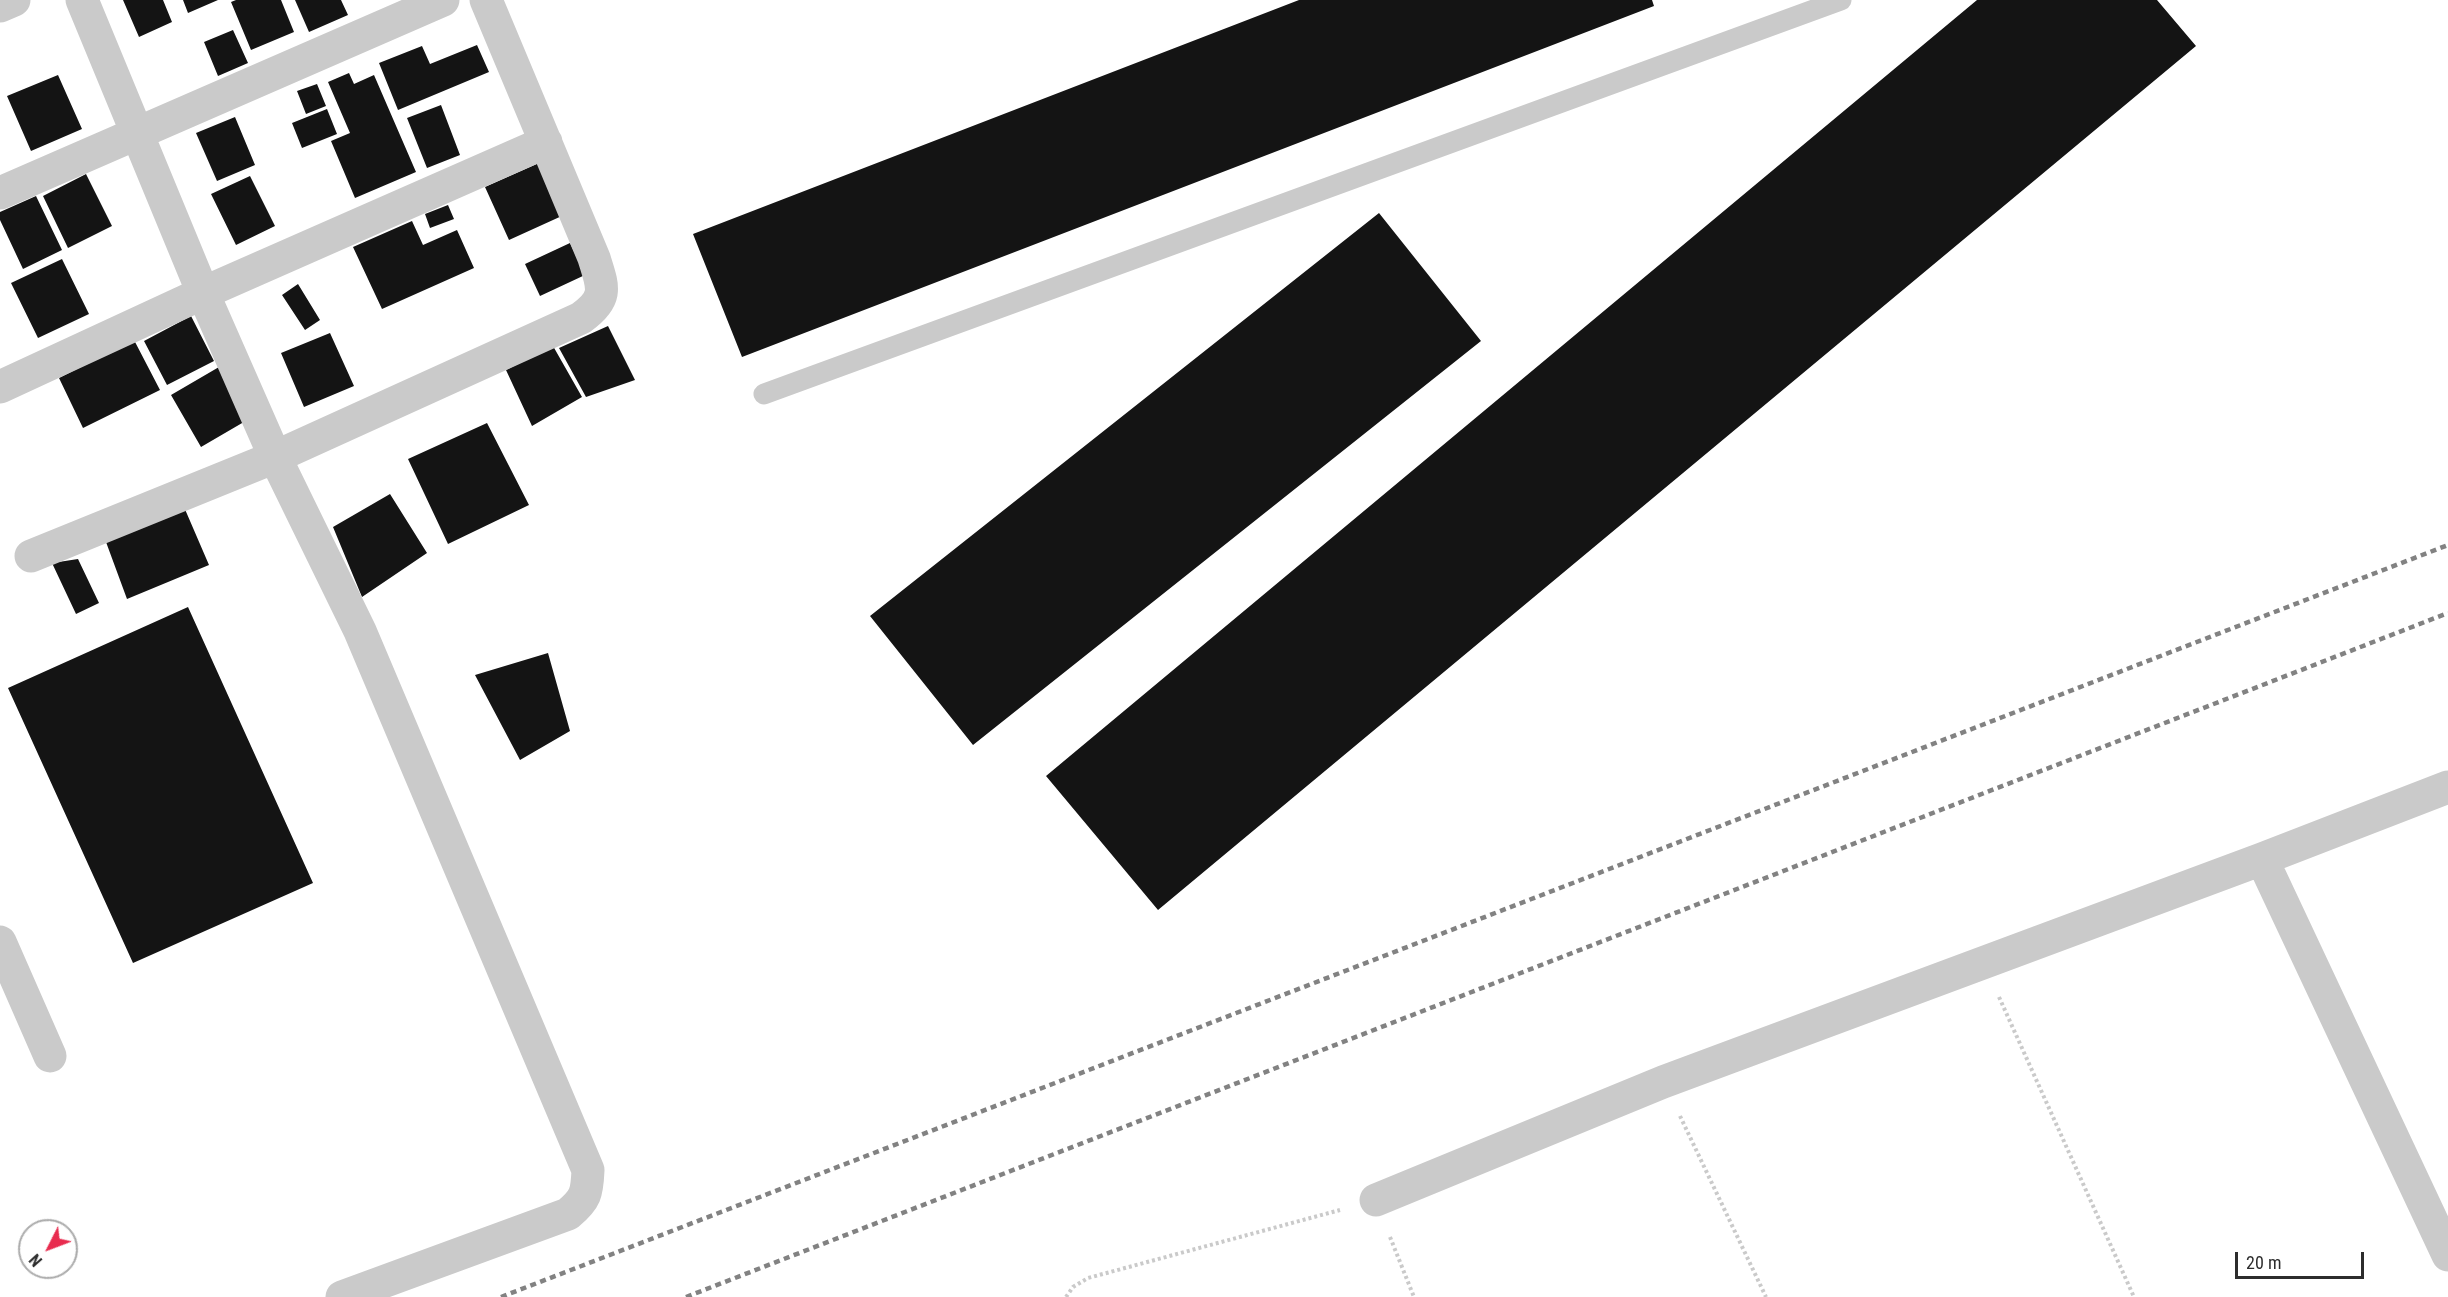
<!DOCTYPE html>
<html>
<head>
<meta charset="utf-8">
<style>
	body { margin:0 }
	#map { position:relative; width:2448px; height:1297px; overflow:hidden; background:#fff; font-family:"Roboto Condensed",sans-serif }
	canvas { display:block }
	.north { position:absolute; left:18px; top:1219px; width:60px; height:60px; box-sizing:border-box; background:#fff; border:2px solid #ababab; border-radius:50%; rotate:228deg; font-size:16px; font-weight:700; line-height:24px; text-align:center; color:#2d2d2d }
	.north::after { content:''; display:block; margin:auto; width:21px; height:27px; background:#e82c4f; clip-path:polygon(50% 0,100% 100%,50% 72%,0 100%) }
	.scale { position:absolute; left:2235px; top:1252px; width:129px; height:27px; box-sizing:border-box; border:3px solid #2d2d2d; border-top:0; padding-left:8px; font-size:18px; line-height:21px; white-space:nowrap; color:#2d2d2d; -webkit-text-stroke:4px #fff; paint-order:stroke }
</style>
</head>
<body>
<div id="map">
<canvas width="2448" height="1297"></canvas>
<div class="north">N</div>
<div class="scale">20 m</div>
</div>
<script>
const c = document.querySelector('canvas').getContext('2d');
c.lineJoin = 'round';
function fill(path, color) { c.fillStyle = color; c.fill(path, 'evenodd'); }
function strokePath(path, color, width, dash) { c.strokeStyle = color; c.lineWidth = width; c.lineCap = dash ? 'butt' : 'round'; c.setLineDash(dash || []); c.stroke(path); }
fill(new Path2D(`
	M123,0H163L172,22L139,37Z
	M183,0H218L188,13Z
	M236,0H281L294,32L251,50L231,2Z
	M295,0H341L348,15L309,32Z
	M1299,0H1652L1654,6L742,357L693,234Z
	M1977,0H2157L2196,46L1158,910L1046,776Z
	M233,30L248,63L218,76L204,42Z
	M477,45L489,72L398,110L379,63L422,46L430,64Z
	M349,73L354,84L374,75L416,172L355,198L331,141L350,133L328,82Z
	M58,75L82,129L31,151L7,96Z
	M317,84L326,106L306,114L297,91Z
	M441,105L460,155L427,168L407,118Z
	M327,109L337,134L302,148L292,123Z
	M235,117L255,165L217,181L196,133Z
	M539,163L564,215L509,240L485,187Z
	M86,174L112,226L68,248L43,196Z
	M250,176L275,226L236,245L211,194Z
	M36,196L62,250L23,269L0,220V212Z
	M448,205L454,219L430,228L425,214Z
	M1379,213L1481,341L973,745L870,616Z
	M412,221L423,245L457,230L474,268L382,309L353,247Z
	M570,243L585,275L540,296L525,264Z
	M62,259L89,314L38,338L11,283Z
	M298,284L320,320L305,330L282,295Z
	M191,316L214,361L167,385L144,341Z
	M608,326L635,380L586,397L559,348Z
	M330,333L354,386L304,407L281,353Z
	M134,340L160,390L83,428L59,378Z
	M553,346L582,397L532,426L506,370Z
	M219,367L249,419L201,447L171,395Z
	M487,423L529,505L448,544L408,459Z
	M390,494L427,553L362,597L333,527Z
	M184,507L209,565L127,599L106,542Z
	M78,559L99,603L76,614L52,563Z
	M188,607L313,883L133,963L8,688Z
	M548,653L570,731L520,760L475,675Z`), '#141414');
strokePath(new Path2D(`
	M1999,997L2134,1297
	M1680,1116L1766,1297
	M1390,1237L1414,1297
	M1066,1297L1073,1287L1088,1278L1340,1210`), '#cacaca', 4, [3, 3]);
strokePath(new Path2D(`
	M764,394L1841,0`), '#cacaca', 21);
strokePath(new Path2D(`
	M82,0L203,293L275,457L360,631L588,1170C587,1193 586,1199 568,1214L342,1297
	M0,6L14,0
	M0,193L443,0
	M0,387L203,293L546,142
	M31,556L275,457L581,318C609,298 603,287 594,258L486,0
	M2262,859L2448,1255
	M0,942L50,1056
	M1376,1200L1663,1082L2262,859L2448,787`), '#cacaca', 33);
strokePath(new Path2D(`
	M501,1297L2448,545
	M686,1297L2448,613`), '#828282', 4.5, [6, 4.5]);
</script>
</body>
</html>
